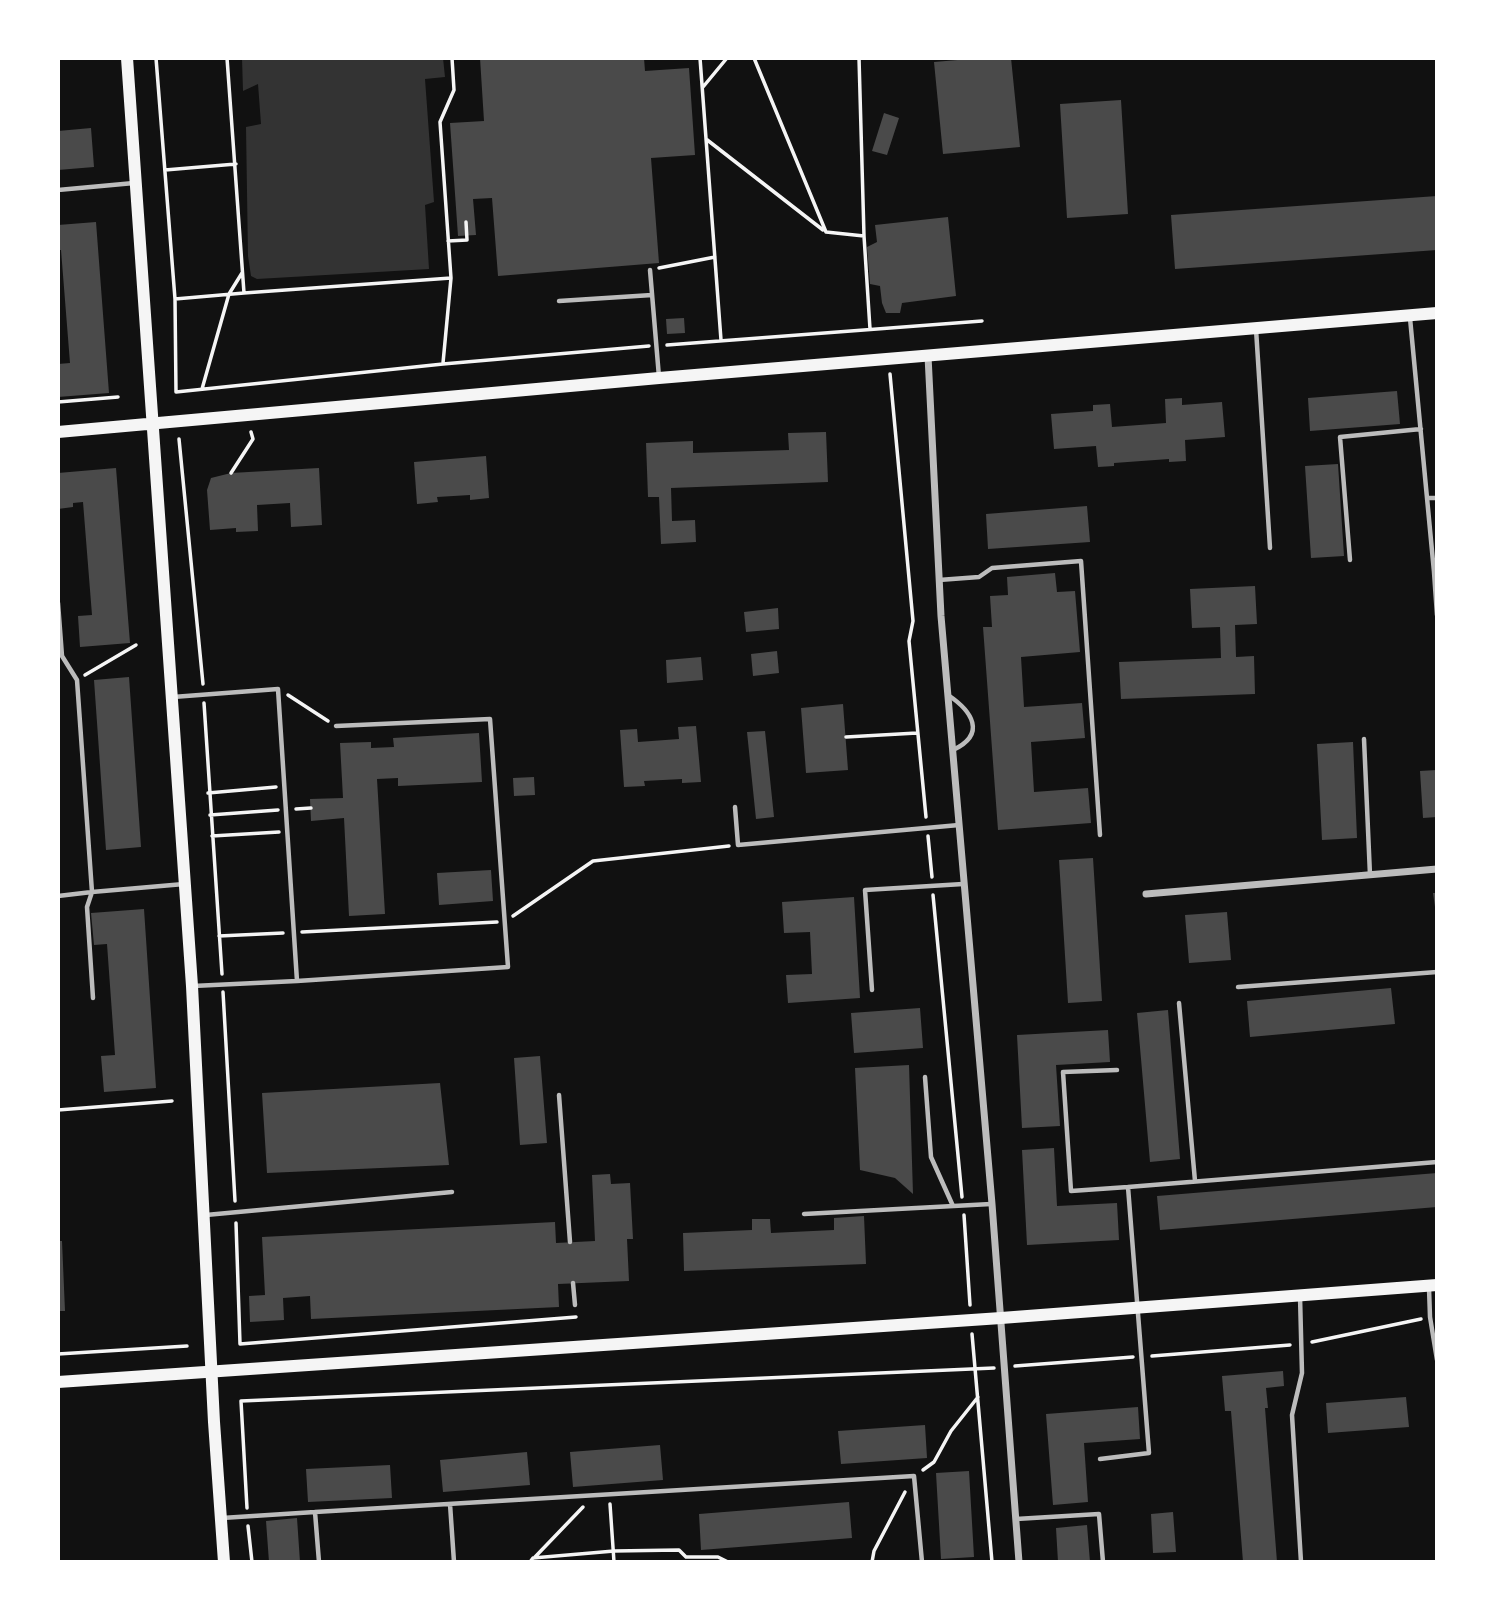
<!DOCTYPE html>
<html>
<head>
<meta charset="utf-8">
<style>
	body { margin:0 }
	#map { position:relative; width:1495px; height:1620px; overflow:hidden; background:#111; font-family:Helvetica,sans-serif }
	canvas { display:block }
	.frame { position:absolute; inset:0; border:60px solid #fff; pointer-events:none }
</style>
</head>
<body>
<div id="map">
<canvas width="1495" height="1620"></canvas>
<div class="frame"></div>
</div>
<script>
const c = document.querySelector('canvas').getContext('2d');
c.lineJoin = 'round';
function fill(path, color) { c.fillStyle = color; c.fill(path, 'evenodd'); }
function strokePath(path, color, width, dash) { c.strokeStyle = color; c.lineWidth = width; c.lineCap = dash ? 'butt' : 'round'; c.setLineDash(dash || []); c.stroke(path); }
fill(new Path2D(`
	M242,58H443L445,77L425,79L434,202L425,205L429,269L257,279L251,276L248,256L246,127L261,124L258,84L243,91Z`), '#333');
fill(new Path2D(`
	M480,58H644L645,71L689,68L695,155L651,158L659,263L498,276L492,198L473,199L476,235L458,236L450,123L484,121Z
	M981,58H1011L1020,147L943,154L934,62Z
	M1121,100L1128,214L1067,218L1060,104Z
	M884,113L899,118L887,155L872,151Z
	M91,128L94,167L58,170V131Z
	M1437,196V250L1175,269L1171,215Z
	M948,217L956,296L902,303L900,313H886L882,303L880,286L870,284L867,247L877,242L875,225Z
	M96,222L109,393L58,397V364L70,363L61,250H58V225Z
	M684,318L685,333L667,334L666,319Z
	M1397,391L1400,424L1310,431L1308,398Z
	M1182,398V405L1222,402L1225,437L1185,440L1186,461L1169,462V459L1114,463V466L1098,467L1096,446L1054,449L1051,414L1093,411V405L1110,404L1112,427L1166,423L1165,399Z
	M826,432L828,482L671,488L672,521L695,520L696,542L661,544L659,497H648L646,443L693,441V453L789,450L788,433Z
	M486,456L489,498L470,500V495L437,497L438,502L417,504L414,462Z
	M1338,464L1344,556L1311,558L1305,466Z
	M116,468L130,643L80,647L78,616L92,615L83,502L73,503V507L58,509V473Z
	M319,468L322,525L291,527L290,503L257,505L258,531L236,532V528L210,530L207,490L211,478L231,473Z
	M1087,506L1090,542L988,549L986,514Z
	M1055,573L1057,592L1075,591L1080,652L1021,657L1024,707L1082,703L1085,738L1031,742L1034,792L1088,788L1091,823L998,830L983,627H992L990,596L1008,595L1007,577Z
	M1255,586L1257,624L1235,625L1236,657L1254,656L1255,694L1121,699L1119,662L1221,658L1220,627L1192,628L1190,589Z
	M778,608L779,629L746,632L744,612Z
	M777,651L779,673L753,676L751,654Z
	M701,657L703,680L667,683L666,660Z
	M129,677L141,847L106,850L94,680Z
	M843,704L848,770L806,773L801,708Z
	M696,726L701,782L682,783V779L644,781L645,786L624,787L620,730L637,729L638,742L679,739L678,727Z
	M765,731L774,817L756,819L747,732Z
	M479,733L482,782L398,786V778L377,779L385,914L349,916L344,818L311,821L310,799L343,798L340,743L371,742V748L394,747L393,738Z
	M1353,742L1357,838L1322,840L1317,744Z
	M1437,770V817L1423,818L1420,771Z
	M534,777L535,795L514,796L513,778Z
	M1093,858L1102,1001L1068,1003L1059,860Z
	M491,870L493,901L439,905L437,873Z
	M1433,893H1437V914H1436Z
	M854,897L860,998L788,1003L786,975L812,974L810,932L784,933L782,902Z
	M144,909L156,1088L104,1092L101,1056L115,1055L107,944L94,945L91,913Z
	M1227,912L1231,960L1189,963L1185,915Z
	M1391,988L1395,1024L1250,1037L1247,1001Z
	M920,1008L923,1048L854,1053L851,1013Z
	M1168,1010L1180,1159L1150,1162L1137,1013Z
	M1108,1030L1110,1062L1056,1065L1060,1126L1022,1128L1017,1035Z
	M540,1056L547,1143L520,1145L514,1058Z
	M909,1065L913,1194L895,1178L860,1170L855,1068Z
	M440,1083L449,1165L267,1173L262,1093Z
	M1054,1148L1057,1206L1117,1203L1119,1240L1027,1245L1022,1150Z
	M1437,1173V1207L1160,1230L1157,1196Z
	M610,1174L611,1184L630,1183L633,1239H627L629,1281L558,1284L559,1307L311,1319L310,1296L283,1298L284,1320L250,1322L249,1296L265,1295L262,1237L555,1222L556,1243L595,1241L592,1175Z
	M864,1216L866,1264L684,1271L683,1233L752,1230V1219H770L771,1233L834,1230V1218Z
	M58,1241H62L65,1311H58Z
	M1283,1371L1284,1386L1266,1388L1268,1408H1265L1277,1562H1243L1231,1411H1225L1222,1376Z
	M1406,1397L1409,1427L1328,1433L1326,1403Z
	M1138,1407L1140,1439L1084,1443L1088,1502L1053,1505L1046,1414Z
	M925,1425L927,1458L841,1464L838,1431Z
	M660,1445L663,1480L573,1487L570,1452Z
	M527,1452L530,1485L443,1492L440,1460Z
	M390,1465L392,1498L308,1502L306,1469Z
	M969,1471L974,1557L941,1559L936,1473Z
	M849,1502L852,1538L701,1550L699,1514Z
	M1173,1512L1176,1552L1153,1553L1151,1514Z
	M297,1518L300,1562H269L266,1521Z
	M1087,1525L1090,1562H1058L1056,1528Z`), '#4a4a4a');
strokePath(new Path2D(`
	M156,58L175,299L176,392L443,364L649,346
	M227,58L244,293L451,278L440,122L454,90L452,58
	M700,58L721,340
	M754,58L826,232L864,236
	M859,58L864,236L870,329
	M703,87L727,58
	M706,139L823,230
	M165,170L236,164
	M448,241L467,240L466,222
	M659,268L715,257
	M175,299L244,293
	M667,345L982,321
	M443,363L451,278
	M890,374L913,621L909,641L926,817
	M202,389L229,294L242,273
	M58,402L118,397
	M179,439L203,684
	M231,473L253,439L251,432
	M85,675L136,645
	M288,695L328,721
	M204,703L222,974
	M846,737L917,733
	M208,793L276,787
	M296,809L311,808
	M210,815L278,810
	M212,836L279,832
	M928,836L932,877
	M933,895L962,1197
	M513,916L593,861L729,846
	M302,932L497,922
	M219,936L283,933
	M223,992L235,1201
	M58,1110L172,1101
	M964,1215L970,1305
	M236,1223L240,1344L576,1317
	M972,1334L992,1562
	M1312,1342L1421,1319
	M58,1354L187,1346
	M1152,1356L1290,1345
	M1015,1366L1133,1357
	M923,1470L934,1462L951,1431L978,1397
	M610,1504L614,1562
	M247,1508L241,1401L994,1368
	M248,1526L252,1562
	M535,1557L583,1507
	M530,1562L533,1558L614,1551L679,1550L686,1557H718L728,1562
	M872,1562L874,1551L905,1492`), '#f5f5f5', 3.5);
strokePath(new Path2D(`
	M58,190L134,183
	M650,270L659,377
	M559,301L652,295
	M1410,318L1434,572
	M1256,329L1270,548
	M1427,498H1437
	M1350,560L1340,437L1421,429
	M1437,572H1434L1437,615
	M939,580L979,577L992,568L1081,561L1100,835
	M58,603L62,656L77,680L92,892L184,884
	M948,695C972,711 987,734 953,750
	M173,697L278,689L297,981L193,986
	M1364,739L1370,875
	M735,807L738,845L959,825
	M58,896L92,892L87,907L93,998
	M297,981L508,967L490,719L336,726
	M1238,987L1437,972
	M872,990L865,890L963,884
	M1179,1003L1195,1181
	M1117,1070L1063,1072L1071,1191L1128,1187
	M925,1077L931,1157L953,1206
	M559,1095L570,1242
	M804,1214L991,1204
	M206,1215L452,1192
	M573,1283L575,1305
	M1429,1288L1430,1317L1437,1360
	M1300,1296L1302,1373L1292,1415L1301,1562
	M1100,1459L1149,1453L1128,1187L1437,1162
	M450,1504L454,1562
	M222,1518L315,1512
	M1016,1519L1099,1514L1103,1562
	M319,1562L315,1512L914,1476L922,1562`), '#bcbcbc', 4.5);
strokePath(new Path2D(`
	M928,356L941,616L992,1204L1019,1562
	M1146,894L1437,869`), '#bcbcbc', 7);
strokePath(new Path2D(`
	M127,58L192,986L214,1422L224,1562
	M58,432L659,378L1437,313
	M58,1382L1001,1318L1437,1285`), '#f5f5f5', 12);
</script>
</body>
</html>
